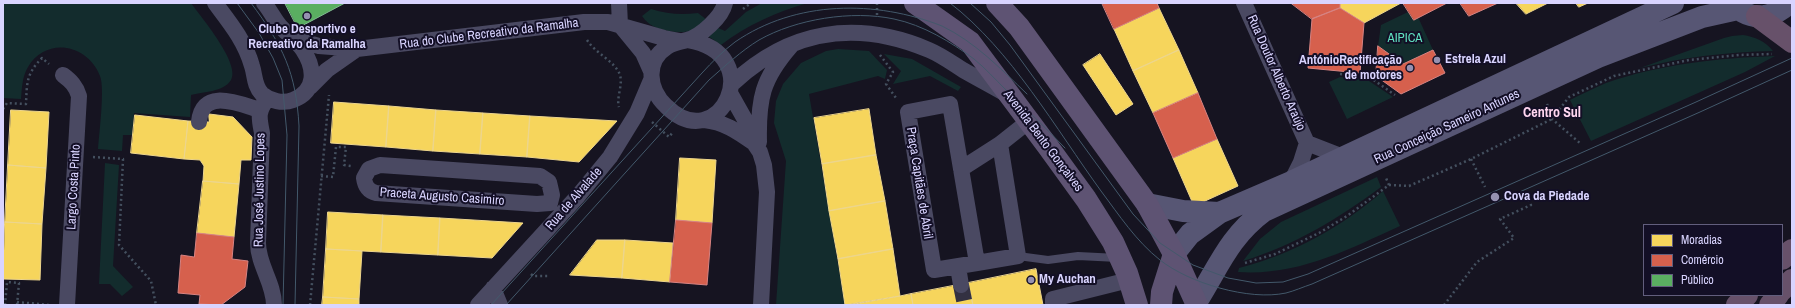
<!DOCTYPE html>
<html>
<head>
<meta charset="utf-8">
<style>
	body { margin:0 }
	#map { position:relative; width:1795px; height:308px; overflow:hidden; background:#161421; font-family:"Archivo Narrow",sans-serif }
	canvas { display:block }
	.frame { position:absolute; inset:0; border:4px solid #d9d4ff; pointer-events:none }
	.legend { position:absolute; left:1643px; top:224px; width:140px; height:72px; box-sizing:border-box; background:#130f26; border:1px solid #625e7d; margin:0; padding:5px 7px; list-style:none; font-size:12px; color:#d9d4ff }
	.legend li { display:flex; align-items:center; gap:8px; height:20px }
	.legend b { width:20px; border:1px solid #625e7d }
</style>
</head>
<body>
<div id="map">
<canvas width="1795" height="308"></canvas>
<div class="frame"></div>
<ul class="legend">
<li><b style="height:11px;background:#f6d55c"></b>Moradias</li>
<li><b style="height:11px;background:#d6604d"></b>Comércio</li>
<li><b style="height:11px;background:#5aae61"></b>Público</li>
</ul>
</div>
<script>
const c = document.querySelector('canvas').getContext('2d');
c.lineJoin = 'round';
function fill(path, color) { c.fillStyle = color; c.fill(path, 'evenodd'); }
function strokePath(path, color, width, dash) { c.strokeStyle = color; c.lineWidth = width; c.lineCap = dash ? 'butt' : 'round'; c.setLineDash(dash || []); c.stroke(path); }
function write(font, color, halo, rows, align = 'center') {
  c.font = font + ' "Archivo Narrow",sans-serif'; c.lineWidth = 4; c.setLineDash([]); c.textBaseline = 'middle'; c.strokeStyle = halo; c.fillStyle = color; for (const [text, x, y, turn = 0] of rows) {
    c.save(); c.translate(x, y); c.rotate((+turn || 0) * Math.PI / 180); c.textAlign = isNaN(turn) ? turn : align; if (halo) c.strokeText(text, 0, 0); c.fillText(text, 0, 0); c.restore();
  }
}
fill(new Path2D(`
	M3,3H191C201,17 241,64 231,80C224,92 202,92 191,95L190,117L134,113L132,135H123L122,151L98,149C99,134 105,88 100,76C88,44 46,36 28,67C22,77 22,88 21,99L3,98Z
	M762,3H808C776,12 747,25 721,45L708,36L718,28L725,31L746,12Z
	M651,9C667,14 681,15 698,13L707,20C704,23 699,28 695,30C678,35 651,31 642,16Z
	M1408,12L1414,19L1418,17L1433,50L1403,64L1378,46L1381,25Z
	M1743,35C1755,37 1765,41 1773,51C1728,52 1684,57 1640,68L1724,38L1732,36Z
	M838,49L869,51L887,70L885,79L878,76L809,94L845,305H776L786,161L774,123L776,101L783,84L801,63L826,51Z
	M884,54L912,59L961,87L958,91L930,76L893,84L901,71Z
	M1775,56L1745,72L1591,141L1570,100C1582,94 1594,88 1606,83C1661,64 1718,58 1775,56Z
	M1340,77L1366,79L1393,97L1347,119L1329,82Z
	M105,163L119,165L113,266L133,287L122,296L110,284H99Z
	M1377,177L1381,187C1338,219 1295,245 1243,261L1260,239L1281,222Z
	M1383,191L1400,226C1347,250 1298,276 1238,272L1239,268C1293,254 1342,227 1383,191Z`), '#132c2d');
const homes = new Path2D(`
	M1340,3H1401L1364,23L1340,8Z
	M1516,3H1548L1526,14Z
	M1576,3H1588L1579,7Z
	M1159,8L1179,50L1133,71L1114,29Z
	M1179,50L1198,93L1153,113L1133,71Z
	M1100,54L1133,104L1116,115L1083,65Z
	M334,102L389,106L386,147L331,143Z
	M389,106L436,110L433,151L386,147Z
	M869,109L876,155L822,164L814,118Z
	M11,110L49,112L46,168L8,165Z
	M436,110L483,113L480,154L433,151Z
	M483,113L530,116L527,157L480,154Z
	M209,114L233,117L252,137L251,160H241L239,184L203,181L204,166L200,160L184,159L188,121L209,122Z
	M135,115L188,121L184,159L131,153Z
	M530,116L617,121L579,162L527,157Z
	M1217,139L1238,186L1194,206L1173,158Z
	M876,155L885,201L829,211L822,164Z
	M680,158L716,160L712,223L676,220Z
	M8,165L46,168L42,224L5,222Z
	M203,181L239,184L234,237L197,233Z
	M885,201L893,249L838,259L829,211Z
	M328,212L383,215L381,252L326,249Z
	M383,215L440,218L438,255L381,252Z
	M440,218L523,223L492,258L438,255Z
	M5,222L42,224L40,280L3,279Z
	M597,240H625L622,278L570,275Z
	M625,240L673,243L670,282L622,278Z
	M326,249L362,251L359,299L323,297Z
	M893,249L900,296L845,305L838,259Z
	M1036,269L1043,305H973L968,283Z
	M968,283L973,305H913L911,294Z
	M911,294L913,305H849L900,296Z
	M323,297L359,299V305H322Z`);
fill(homes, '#f6d55c');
strokePath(homes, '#edd58d', 1);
const shops = new Path2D(`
	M1102,3H1157L1159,8L1114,29Z
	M1291,3H1340V8L1312,19Z
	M1403,3H1447L1414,20Z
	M1460,3H1498L1469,16Z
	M1340,8L1364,23L1360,73L1308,68L1312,19Z
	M1378,46L1403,64L1433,50L1445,73L1401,94L1376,76Z
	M1198,93L1217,139L1173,158L1153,113Z
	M676,220L712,223L707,285L670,282Z
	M197,233L234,237L232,259L248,261L245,287L221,305L199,304L200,295L178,293L181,255L194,257Z`);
fill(shops, '#d6604d');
strokePath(shops, '#d78382', 1);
const public = new Path2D(`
	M285,3H345L298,28Z`);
fill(public, '#5aae61');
strokePath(public, '#80b990', 1);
strokePath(new Path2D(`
	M961,285L965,305`), '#333142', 16, [16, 8]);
strokePath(new Path2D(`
	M877,3V16
	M743,9L751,3
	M587,40C596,54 615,61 620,75C623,86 616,98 619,107
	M880,55L893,72L886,84L896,98
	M1340,74L1368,76L1395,95
	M1547,104L1552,119L1581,144
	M3,109L7,103L26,104C27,83 26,74 42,58L49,64
	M652,122L669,137L673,132
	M93,157L123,159L119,245L151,281L156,305
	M1471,159L1485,187
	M321,176L333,177L336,147H346L344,165L351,166
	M1389,185L1409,186L1471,159L1552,119L1569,97L1614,76L1689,60L1739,55L1772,54
	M1245,263L1275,254L1319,233L1347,216L1389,185L1386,178
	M531,274L533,276H550
	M17,302L50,305
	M5,305L7,282L19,283L17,305
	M310,305L329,95
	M1444,305L1477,262L1514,238L1500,219L1531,205L1527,198`), '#44505f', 2.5, [2, 3]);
strokePath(new Path2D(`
	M1018,256L1048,260L1078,256L1118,258`), '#4a4962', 8);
strokePath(new Path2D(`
	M215,3C230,23 245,41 252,66C255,75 254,86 262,94C270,101 283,104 293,100C317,91 315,68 303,50C296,40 287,34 280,26C274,19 270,10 264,3
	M619,3L620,25
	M1244,3L1307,143L1301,162L1291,182
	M620,25L643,53L651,71
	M294,39L319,46L357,49L584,22H608L664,38L680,41
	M688,40C770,54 719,159 666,106C648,89 645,61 667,47C674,42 680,42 687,40C701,36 722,17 725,3
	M63,75C71,81 76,86 79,96L67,305
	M732,84C789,30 856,19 929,50C941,55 952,63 963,70C977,78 992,86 1006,94
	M310,87L327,70L357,49
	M730,93L748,125L754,143L760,152L764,165L767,192L761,305
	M268,98C257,112 259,117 262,133L258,243C258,265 274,283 274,305
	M950,104L977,263L934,270L908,112Z
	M704,120C724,122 737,131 754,143
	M199,122C202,87 239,104 260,110
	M759,142C758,99 762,79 791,46
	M1307,143L1343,157
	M380,165L540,176L549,182L552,195L550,203L537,204L376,193C368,191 365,186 364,178L369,169Z
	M961,169L1000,144L1029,121
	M977,263L1018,256L1000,144
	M958,267L961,285
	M493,288L500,305
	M478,305L578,196L610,157L637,113L651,80
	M1053,305V299L1129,280`), '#4a4962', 16);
strokePath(new Path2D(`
	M1743,12C1759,21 1777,15 1789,3
	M1147,204L1183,211L1219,213
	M1174,254L1190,234L1219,213L1291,182L1673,3
	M1197,301C1219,266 1229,237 1264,211L1598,57L1702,17L1738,9`), '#575674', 22);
strokePath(new Path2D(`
	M915,3L970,42L1049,148L1086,199L1113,242L1127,273L1137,305
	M997,3L1019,27L1147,204L1174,254L1197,305
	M1161,305L1162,292L1174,254`), '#5e5373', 22);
strokePath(new Path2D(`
	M1757,16L1792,42
	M1782,259L1792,250
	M1782,290L1792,280
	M1737,305L1747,295
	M1770,305L1778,295`), '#67516a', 22);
strokePath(new Path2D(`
	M237,3L259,33L273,58L282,80L287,135L283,305
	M251,3C283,46 296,72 299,126L295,305
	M950,3C1011,50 1056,129 1101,191C1119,215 1136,241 1160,260C1189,283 1249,301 1286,293C1294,291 1303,287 1312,284L1700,112L1792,70
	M970,3L991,22L1010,45L1133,214L1160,243L1193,265L1228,278L1256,283L1283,282L1308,274L1696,102L1792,58
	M491,305L702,73C712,62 723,51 735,42C796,0 876,0 942,26C975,42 1001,69 1027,94
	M506,305L709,80C725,66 741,51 759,40C796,19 852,10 894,19C923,25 951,42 974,59C985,68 995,79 1005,89C1025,108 1046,128 1065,148`), '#43596b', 1);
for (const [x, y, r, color] of [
	[307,16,4,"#9591b1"],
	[1437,60,4,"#9591b1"],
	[1410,68,4,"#9591b1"],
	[1495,197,5,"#9591b1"],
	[1031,280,4,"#9591b1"]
]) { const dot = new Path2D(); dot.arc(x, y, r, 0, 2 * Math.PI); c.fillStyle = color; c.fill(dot); strokePath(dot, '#130f26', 1.5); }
write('bold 13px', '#d9d4ff', '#130f26', [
	["Clube Desportivo e",307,30,"center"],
	["Recreativo da Ramalha",307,45,"center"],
	["Estrela Azul",1445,60],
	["AntónioRectificação",1402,61,"right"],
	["de motores",1402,76,"right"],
	["Cova da Piedade",1504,197],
	["My Auchan",1039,280]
], 'left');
write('13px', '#d9d4ff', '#130f26', [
	["Rua do Clube Recreativo da Ramalha",489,34,-7],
	["Rua Doutor Alberto Araújo",1276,73,66],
	["Rua Conceição Sameiro Antunes",1447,127,-25],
	["Avenida Bento Gonçalves",1043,141,53],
	["Praça Capitães de Abril",919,183,81],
	["Largo Costa Pinto",74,187,-87],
	["Rua José Justino Lopes",260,190,-89],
	["Praceta Augusto Casimiro",442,197,4],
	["Rua de Alvalade",574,199,-49]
]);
write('13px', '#5fe0c0', '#130f26', [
	["AIPICA",1405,39]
]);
write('bold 14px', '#ffd6f0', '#130f26', [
	["Centro Sul",1552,113]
]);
</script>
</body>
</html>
